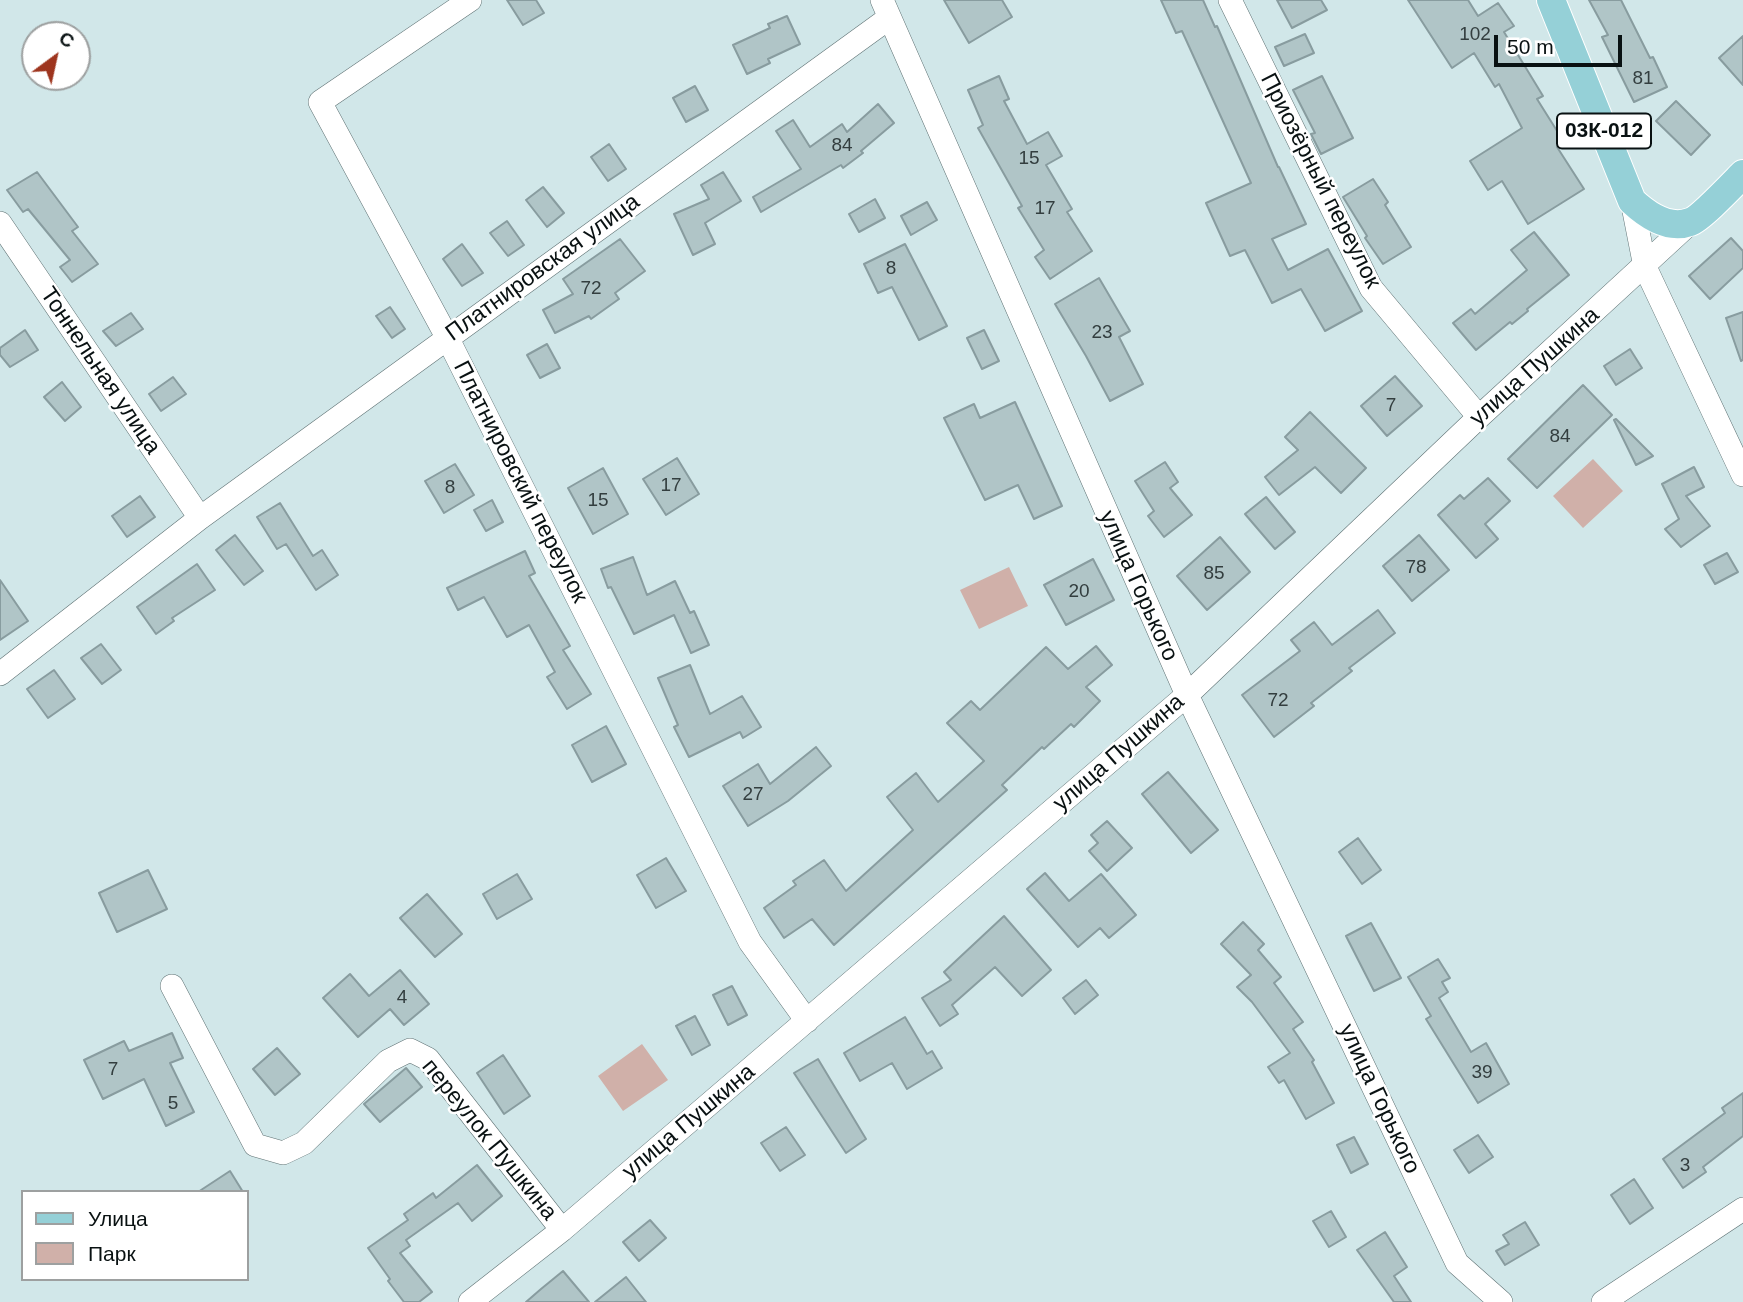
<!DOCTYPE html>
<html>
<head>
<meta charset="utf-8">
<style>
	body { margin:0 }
	#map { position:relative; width:1743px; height:1302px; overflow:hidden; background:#d1e7e9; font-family:Helvetica,sans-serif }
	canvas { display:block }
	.legend { position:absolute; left:21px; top:1190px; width:228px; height:91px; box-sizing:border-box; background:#fff; border:2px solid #9da0a0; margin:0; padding:9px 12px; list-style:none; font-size:21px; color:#091112 }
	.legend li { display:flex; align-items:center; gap:14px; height:35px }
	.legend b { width:35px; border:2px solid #9da0a0 }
	.north { position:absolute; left:21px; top:21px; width:70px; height:70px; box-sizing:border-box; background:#fff; border:2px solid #9da0a0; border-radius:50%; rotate:33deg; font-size:19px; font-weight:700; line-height:28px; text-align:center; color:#091112 }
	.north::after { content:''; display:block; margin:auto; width:24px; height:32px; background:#9e351e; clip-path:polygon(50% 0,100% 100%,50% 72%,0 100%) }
	.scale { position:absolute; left:1494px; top:35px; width:128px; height:32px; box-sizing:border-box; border:4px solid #091112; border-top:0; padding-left:9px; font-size:21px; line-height:24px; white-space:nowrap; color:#091112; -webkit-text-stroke:5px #fff; paint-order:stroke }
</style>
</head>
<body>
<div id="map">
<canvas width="1743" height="1302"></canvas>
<ul class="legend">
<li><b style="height:9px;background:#95d0d7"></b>Улица</li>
<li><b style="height:19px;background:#d0b0a9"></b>Парк</li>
</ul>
<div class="north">С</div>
<div class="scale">50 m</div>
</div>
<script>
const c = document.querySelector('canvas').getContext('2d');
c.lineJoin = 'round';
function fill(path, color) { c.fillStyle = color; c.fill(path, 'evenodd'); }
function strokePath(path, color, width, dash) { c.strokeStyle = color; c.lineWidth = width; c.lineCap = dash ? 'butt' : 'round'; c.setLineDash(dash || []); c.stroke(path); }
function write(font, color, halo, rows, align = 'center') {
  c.font = font + ' Helvetica,sans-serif'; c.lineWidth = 5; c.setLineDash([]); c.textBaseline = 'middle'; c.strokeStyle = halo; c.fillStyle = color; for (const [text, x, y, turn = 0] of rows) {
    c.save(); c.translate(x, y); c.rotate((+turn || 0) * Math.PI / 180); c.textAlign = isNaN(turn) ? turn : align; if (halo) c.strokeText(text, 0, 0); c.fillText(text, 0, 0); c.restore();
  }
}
fill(new Path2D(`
	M1593,459L1623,491L1583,528L1553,496Z
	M1009,567L1028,606L979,629L960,590Z
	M642,1044L668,1080L623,1111L598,1076Z`), '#d0b0a9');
const building = new Path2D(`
	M507,0H536L544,13L523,25Z
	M944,0H1002L1012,17L969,43Z
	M1161,0H1203L1215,27L1217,26L1278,167H1279L1306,224L1272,239L1288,270L1328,249L1362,311L1325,331L1301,289L1272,303L1245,250L1230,256L1206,203L1251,183L1182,31L1176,33Z
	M1277,0H1321L1327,10L1292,28Z
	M1408,0H1468L1478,16L1498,3L1514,26L1504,32L1543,96L1537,99L1564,142L1557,147L1584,189L1528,224L1502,181L1488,190L1470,161L1522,128L1499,84L1495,87L1474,53L1452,68Z
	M1589,0H1621L1650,58L1653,57L1667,87L1634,102L1602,37L1608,35Z
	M787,16L800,44L768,59L770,63L747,74L733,45L770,28L768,24Z
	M1305,34L1314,53L1284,66L1275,47Z
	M1743,36V85L1719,58Z
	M999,76L1009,99L1004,101L1027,144L1048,132L1062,156L1046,165L1072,209L1067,212L1092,251L1050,279L1035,257L1044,250L1018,208L1022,206L978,128L983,125L968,90Z
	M1322,76L1353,138L1321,154L1311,134L1315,133L1293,90Z
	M695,86L708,110L686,122L673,98Z
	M1676,101L1710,135L1691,155L1656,121Z
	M878,104L894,123L861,151L863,153L843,168L841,165L761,212L753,197L801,169L776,131L793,120L810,147L842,124L847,132Z
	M609,144L626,169L608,181L591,157Z
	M37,172L78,227L72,231L98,264L72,282L60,267L70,260L28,209L23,212L7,190Z
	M723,172L741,201L705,223L715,244L693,255L674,214L709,199L701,185Z
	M1373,179L1388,202L1385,205L1411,247L1383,264L1365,238L1367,236L1343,197Z
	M543,187L564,213L547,227L526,200Z
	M875,199L885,218L859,232L849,214Z
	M927,202L937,220L911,235L901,216Z
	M507,221L524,245L508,256L490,233Z
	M1534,232L1569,275L1527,309L1528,311L1512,324L1510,322L1476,350L1453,323L1471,309L1475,314L1527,270L1511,250Z
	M1731,238L1743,251V268L1710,299L1689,276Z
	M620,239L645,271L615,293L619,299L591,319L589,316L555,333L543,310L573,294L563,279Z
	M462,244L483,273L462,286L443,259Z
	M905,244L947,326L919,340L892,287L878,293L864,264Z
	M1099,278L1130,331L1119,337L1143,384L1110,401L1086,356L1055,304Z
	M390,307L405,329L392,338L376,316Z
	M1743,312V360L1741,361L1726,318Z
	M131,313L143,329L116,346L103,331Z
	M25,330L38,350L10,367L0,355V348Z
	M984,330L999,361L982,369L967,338Z
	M547,344L560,368L540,378L527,355Z
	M1630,349L1642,368L1616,385L1604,366Z
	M1395,376L1422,406L1387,436L1361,406Z
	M173,377L186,394L161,411L149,394Z
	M62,382L81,407L65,421L44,397Z
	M1583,385L1612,415L1537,488L1508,459Z
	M1015,402L1062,506L1034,519L1018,485L985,500L944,418L974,404L980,418Z
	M1310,412L1366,468L1341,493L1315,467L1279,495L1265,477L1298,450L1285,437Z
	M1616,419L1653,456L1636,465L1614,420Z
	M677,458L699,494L666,515L643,479Z
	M1165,462L1178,482L1170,488L1192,515L1164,537L1148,516L1154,511L1135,481Z
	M455,464L474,495L444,513L425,481Z
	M1694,467L1704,487L1686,496L1710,526L1681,547L1665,529L1679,519L1662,484Z
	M603,468L628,514L593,534L568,488Z
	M1488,478L1510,501L1485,524L1498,539L1476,558L1438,515L1460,495L1464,499Z
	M140,496L155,517L127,537L112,516Z
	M1266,497L1295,532L1275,549L1245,514Z
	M492,500L503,522L486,531L474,510Z
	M280,503L313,556L322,550L338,575L316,590L286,544L277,549L257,517Z
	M235,535L263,571L244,585L216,550Z
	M1419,535L1449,570L1412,601L1383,566Z
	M1220,537L1250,572L1207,610L1177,576Z
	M525,551L535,573L529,576L570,646L563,650L591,694L567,709L547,677L555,672L529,625L507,637L484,597L458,610L447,588Z
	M1727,553L1738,572L1715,584L1704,565Z
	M633,557L647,595L675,581L690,613L694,611L709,645L691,653L674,615L634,634L611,587L608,588L601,569Z
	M1093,559L1114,600L1066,625L1044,585Z
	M197,564L215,590L172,618L174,621L156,634L137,607Z
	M0,580L28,621L0,640Z
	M1378,610L1395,633L1349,668L1352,671L1311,703L1314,706L1274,737L1242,695L1300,651L1291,640L1314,622L1332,645Z
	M101,644L121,670L102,684L81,658Z
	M1096,646L1112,665L1086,687L1100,701L1074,727L1071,724L1044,749L1042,747L1002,785L1007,790L834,945L812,919L784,938L764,908L796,885L793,881L824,860L846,891L913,830L887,797L916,773L938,802L984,761L947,723L971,701L980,710L1046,647L1068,669Z
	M690,665L710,714L742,696L761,727L743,738L740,732L689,757L674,727L678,725L658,678Z
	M54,670L75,699L48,718L27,689Z
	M606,726L626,764L592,782L572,745Z
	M816,747L831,766L788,801L748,826L723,786L758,764L770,784Z
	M1168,772L1218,830L1191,853L1142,794Z
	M1107,821L1132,848L1107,871L1089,851L1098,843L1091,835Z
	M1358,838L1381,870L1362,884L1339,852Z
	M666,858L686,891L656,908L637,875Z
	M148,870L167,909L117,932L99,893Z
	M1045,873L1069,901L1101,874L1136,915L1109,938L1100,928L1078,947L1027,889Z
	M517,874L532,899L497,919L483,894Z
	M427,894L462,934L435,957L400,918Z
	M1004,916L1051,970L1022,996L995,967L952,1005L958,1014L940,1026L922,998L951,980L944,972Z
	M1243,922L1264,944L1258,950L1281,977L1274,983L1303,1022L1293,1029L1314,1060L1312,1062L1334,1103L1306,1119L1284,1080L1279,1083L1268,1067L1290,1053L1252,1002L1237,987L1251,975L1221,944Z
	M1371,923L1401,978L1374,991L1346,936Z
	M1438,959L1450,978L1442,982L1448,992L1439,998L1471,1052L1486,1043L1509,1084L1478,1103L1426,1019L1431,1016L1408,977Z
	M400,970L429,1004L404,1025L390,1009L358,1037L323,998L350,974L369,996Z
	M1086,980L1098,995L1075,1014L1063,998Z
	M732,986L747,1015L728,1025L713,995Z
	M695,1016L710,1045L692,1055L676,1026Z
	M905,1017L927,1054L932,1051L942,1068L907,1089L892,1063L860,1081L844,1053Z
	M172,1033L183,1058L170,1063L194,1112L166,1126L144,1079L103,1099L84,1060L124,1041L129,1051Z
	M277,1048L300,1074L275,1095L253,1069Z
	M503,1055L530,1096L504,1114L477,1073Z
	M818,1059L866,1139L846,1153L794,1073Z
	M406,1068L422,1087L380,1122L364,1104Z
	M1743,1093V1136L1703,1167L1706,1172L1683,1188L1663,1159L1725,1113L1722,1108Z
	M786,1127L805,1155L780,1171L761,1143Z
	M1478,1135L1493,1157L1469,1173L1454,1150Z
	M1354,1137L1368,1164L1351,1173L1337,1145Z
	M477,1165L502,1196L472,1221L458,1203L406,1240L410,1246L400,1253L432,1292L419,1302H404L388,1281L390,1279L368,1248L408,1220L404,1214L433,1193L436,1198Z
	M230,1171L243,1192H198Z
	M1634,1179L1653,1208L1630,1224L1611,1195Z
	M1331,1211L1346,1237L1329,1247L1313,1221Z
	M650,1220L666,1238L639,1261L623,1242Z
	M1525,1222L1539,1245L1505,1265L1496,1251L1509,1244L1503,1235Z
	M1385,1232L1407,1267L1394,1276L1411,1302H1394L1357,1250Z
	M563,1271L589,1302H526L541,1289Z
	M626,1277L646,1302H595Z`);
fill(building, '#b0c5c7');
strokePath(building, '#889c9f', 2);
const minor = new Path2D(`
	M470,0L320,102L447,337L750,942L807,1021
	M882,0L1187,695L1457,1263L1501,1302
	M1230,0L1371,288L1479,417
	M1632,201L1645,267L1743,475
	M0,223L200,518
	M0,674L200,518L889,18
	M172,986L255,1145L283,1153L304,1143L388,1061L410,1050L428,1059L562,1230
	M470,1302L562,1230L1187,695L1479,417L1691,222
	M1603,1302L1743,1209`);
const major = new Path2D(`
	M1551,0L1632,201C1647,215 1668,230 1690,222C1700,219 1733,184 1743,174`);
strokePath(minor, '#5f7274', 24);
strokePath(major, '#fff', 30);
strokePath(minor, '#fff', 23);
strokePath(major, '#95d0d7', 28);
write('19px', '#333e3f', null, [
	["102",1475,35],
	["81",1643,79],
	["84",842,146],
	["15",1029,159],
	["17",1045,209],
	["8",891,269],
	["72",591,289],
	["23",1102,333],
	["7",1391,406],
	["84",1560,437],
	["17",671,486],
	["8",450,488],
	["15",598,501],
	["78",1416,568],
	["85",1214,574],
	["20",1079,592],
	["72",1278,701],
	["27",753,795],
	["4",402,998],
	["7",113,1070],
	["39",1482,1073],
	["5",173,1104],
	["3",1685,1166]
]);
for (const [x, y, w] of [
	[1604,131,94]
]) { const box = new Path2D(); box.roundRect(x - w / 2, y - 17.5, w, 35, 5); c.fillStyle = '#fff'; c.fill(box); strokePath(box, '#091112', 2); }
write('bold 21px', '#091112', null, [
	["03К-012",1604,131]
]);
write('23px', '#091112', '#fff', [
	["Приозёрный переулок",1320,181,63],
	["Платнировская улица",543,268,-36],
	["улица Пушкина",1535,367,-42],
	["Тоннельная улица",100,371,56],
	["Платнировский переулок",520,482,63],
	["улица Горького",1138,586,66],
	["улица Пушкина",1119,753,-41],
	["улица Горького",1379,1099,65],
	["улица Пушкина",689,1122,-40],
	["переулок Пушкина",489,1140,51]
]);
</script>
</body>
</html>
